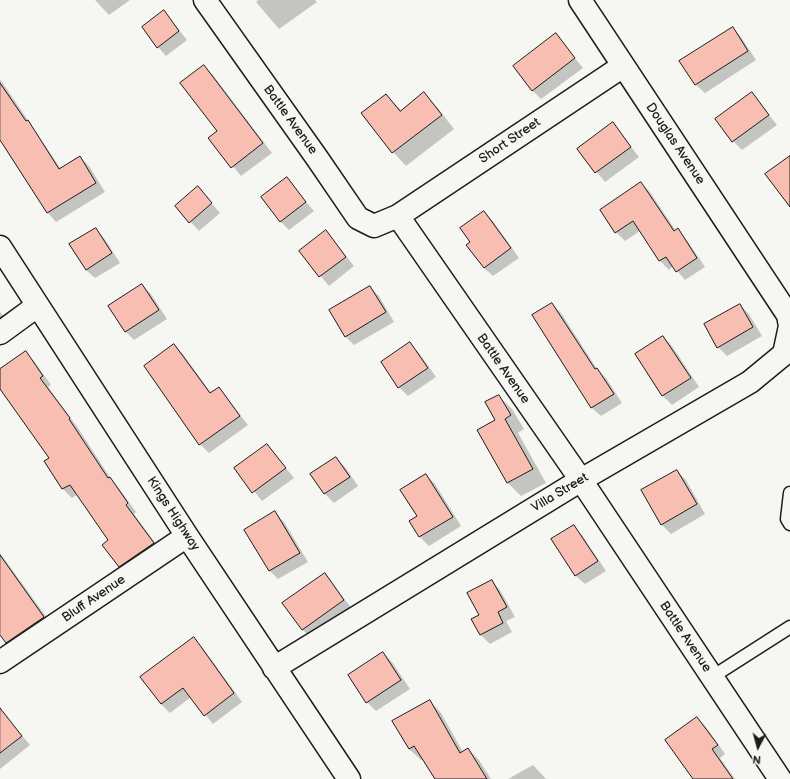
<!DOCTYPE html>
<html>
<head>
<meta charset="utf-8">
<style>
	body { margin:0 }
	#map { position:relative; width:790px; height:779px; overflow:hidden; background:#f6f6f2; font-family:"Balsamiq Sans",sans-serif }
	canvas { display:block }
	.north { position:absolute; left:738px; top:727px; width:40px; height:40px; -webkit-text-stroke:3px #f6f6f2; paint-order:stroke; rotate:186deg; font-size:11px; font-weight:700; line-height:16px; text-align:center; color:#1c1c1c }
	.north::after { content:''; display:block; margin:auto; width:14px; height:18px; background:#1c1c1c; clip-path:polygon(50% 0,100% 100%,50% 72%,0 100%) }
</style>
</head>
<body>
<div id="map">
<canvas width="790" height="779"></canvas>
<div class="north">N</div>
</div>
<script>
const c = document.querySelector('canvas').getContext('2d');
c.lineJoin = 'round';
function fill(path, color) { c.fillStyle = color; c.fill(path, 'evenodd'); }
function strokePath(path, color, width, dash) { c.strokeStyle = color; c.lineWidth = width; c.lineCap = dash ? 'butt' : 'round'; c.setLineDash(dash || []); c.stroke(path); }
function write(font, color, halo, rows, align = 'center') {
  c.font = font + ' "Balsamiq Sans",sans-serif'; c.lineWidth = 3; c.setLineDash([]); c.textBaseline = 'middle'; c.strokeStyle = halo; c.fillStyle = color; for (const [text, x, y, turn = 0] of rows) {
    c.save(); c.translate(x, y); c.rotate((+turn || 0) * Math.PI / 180); c.textAlign = isNaN(turn) ? turn : align; if (halo) c.strokeText(text, 0, 0); c.fillText(text, 0, 0); c.restore();
  }
}
fill(new Path2D(`
	M95,0H130L109,15Z
	M258,0H315L317,2L279,29L256,2Z
	M164,11L187,40L166,56L158,47Z
	M733,28L741,37L756,60L705,93L696,85Z
	M555,34L583,68L541,99L533,91Z
	M204,66L213,75L272,153L241,176L210,138L219,131Z
	M0,79L61,169L80,157L89,166L105,192L56,222L48,213L0,136Z
	M752,93L777,125L742,150L733,141Z
	M424,94L437,107L454,129L406,166L393,152L363,113L386,95L402,111Z
	M613,124L639,157L605,182L578,149Z
	M286,179L314,211L289,230L280,221Z
	M641,183L650,192L676,231L677,230L686,239L705,267L685,280L673,266L669,270L660,261L640,231L625,241L616,232Z
	M206,197L220,213L199,231L176,206Z
	M484,212L493,221L519,258L493,276L484,268L471,242Z
	M95,229L104,238L120,263L95,278L86,270Z
	M326,231L354,266L329,286L300,251Z
	M142,285L151,294L167,319L134,340L125,331Z
	M370,287L379,296L394,322L354,345L345,336Z
	M552,304L561,313L597,369L606,378L622,403L601,416L592,408L534,315Z
	M740,305L749,314L762,336L727,356L718,347Z
	M0,312L9,324L0,330Z
	M663,337L672,346L699,387L672,405L663,396L636,354Z
	M410,344L419,353L436,377L408,396L399,387Z
	M174,345L183,354L211,393L219,388L248,425L209,453L200,444L145,366Z
	M26,353L34,361L51,385L48,387L78,428L111,479L118,487L136,512L134,514L162,552L128,575L119,566L110,540L78,494L72,498L63,489L45,462L51,458L0,387V370Z
	M499,396L512,409L524,429L518,433L546,483L521,496L508,483L479,430L497,421Z
	M267,445L294,478L262,501L235,468Z
	M336,458L345,467L358,486L334,503L325,494L312,474Z
	M677,471L686,480L705,514L671,534L662,525L642,490Z
	M426,475L435,484L461,526L429,546L420,537L410,521L418,517Z
	M275,513L284,522L308,562L278,579L269,570Z
	M573,526L582,535L606,571L585,584L576,576L552,540Z
	M0,553L53,626L15,651L0,633Z
	M325,575L333,584L352,609L311,638L302,629Z
	M492,581L500,590L515,617L506,621L512,632L490,644L481,635L480,616Z
	M194,639L203,648L242,702L213,724L191,697L170,713L161,704Z
	M383,653L392,662L410,689L376,711L367,702Z
	M430,701L441,713L463,752L468,749L479,760L491,779H436L423,759L421,760L409,749Z
	M2,712L30,745L0,769V713Z
	M697,718L706,727L725,754L720,758L735,779H694Z
	M533,765L546,779H508Z`), '#0003');
const building = new Path2D(`
	M164,10L179,31L157,48L142,27Z
	M733,27L748,51L695,85L679,61Z
	M556,33L575,58L532,91L513,66Z
	M204,65L263,143L231,168L208,138L217,131L180,83Z
	M0,83L26,121L28,120L59,169L80,156L96,183L47,213L0,140Z
	M424,92L442,115L392,153L361,113L386,94L400,111Z
	M752,92L769,115L732,142L715,119Z
	M613,122L631,147L595,173L577,149Z
	M790,156V207L765,174Z
	M287,177L306,202L280,222L261,197Z
	M641,182L674,231L678,228L697,258L676,272L666,257L659,261L633,221L615,233L600,210Z
	M198,186L212,203L189,223L175,206Z
	M484,211L511,248L484,268L466,245L470,242L460,228Z
	M96,228L112,253L86,270L69,244Z
	M326,230L346,257L319,277L299,251Z
	M142,284L159,310L125,332L108,306Z
	M370,286L386,312L345,337L329,310Z
	M552,303L595,369L597,368L614,394L591,408L532,315Z
	M740,304L753,327L717,348L704,324Z
	M663,336L691,378L662,396L635,354Z
	M410,342L428,368L398,388L381,362Z
	M174,344L210,393L219,387L240,416L199,445L144,366Z
	M26,351L43,376L40,378L70,418L69,419L108,478L110,477L128,503L126,505L154,543L119,567L102,545L108,540L70,485L62,489L44,461L49,458L0,389V369Z
	M499,395L511,415L505,419L533,469L507,483L477,430L495,420L485,402Z
	M267,444L286,468L252,493L234,468Z
	M336,457L350,477L324,494L310,474Z
	M677,470L697,504L661,525L641,490Z
	M426,474L453,517L419,537L409,521L417,516L400,490Z
	M275,511L300,553L269,571L244,530Z
	M574,525L598,561L575,576L551,539Z
	M0,555L44,617L6,643L0,635Z
	M325,573L344,600L302,630L282,603Z
	M492,580L507,607L498,612L503,623L480,635L471,619L479,615L467,593Z
	M194,637L234,693L204,716L183,688L161,704L140,677Z
	M383,652L401,680L366,703L348,675Z
	M430,700L460,753L468,748L487,779H435L414,746L409,749L392,721Z
	M0,708L22,736L0,753Z
	M697,717L718,745L712,749L733,779H693L665,740Z`);
fill(building, '#f8beb2');
strokePath(building, '#1c1c1c', 1);
const service = new Path2D(`
	M790,493L787,519L790,524
	M712,677L790,627`);
const minor = new Path2D(`
	M205,0L317,158L358,218L374,226L398,216L623,66
	M398,216L581,480L780,779
	M0,247L187,536L349,779
	M0,333L37,306
	M0,662L187,536
	M274,668L581,480L750,382L784,354L790,326L788,315L580,0`);
strokePath(service, '#1c1c1c', 15);
strokePath(minor, '#1c1c1c', 25);
strokePath(service, '#f6f6f2', 12);
strokePath(minor, '#f6f6f2', 22);
write('13px', '#1c1c1c', '#f6f6f2', [
	["Battle Avenue",290,120,54],
	["Short Street",510,141,-34],
	["Douglas Avenue",675,144,56],
	["Battle Avenue",503,369,55],
	["Villa Street",560,493,-31],
	["Kings Highway",173,514,57],
	["Bluff Avenue",94,599,-34],
	["Battle Avenue",685,637,56]
]);
</script>
</body>
</html>
